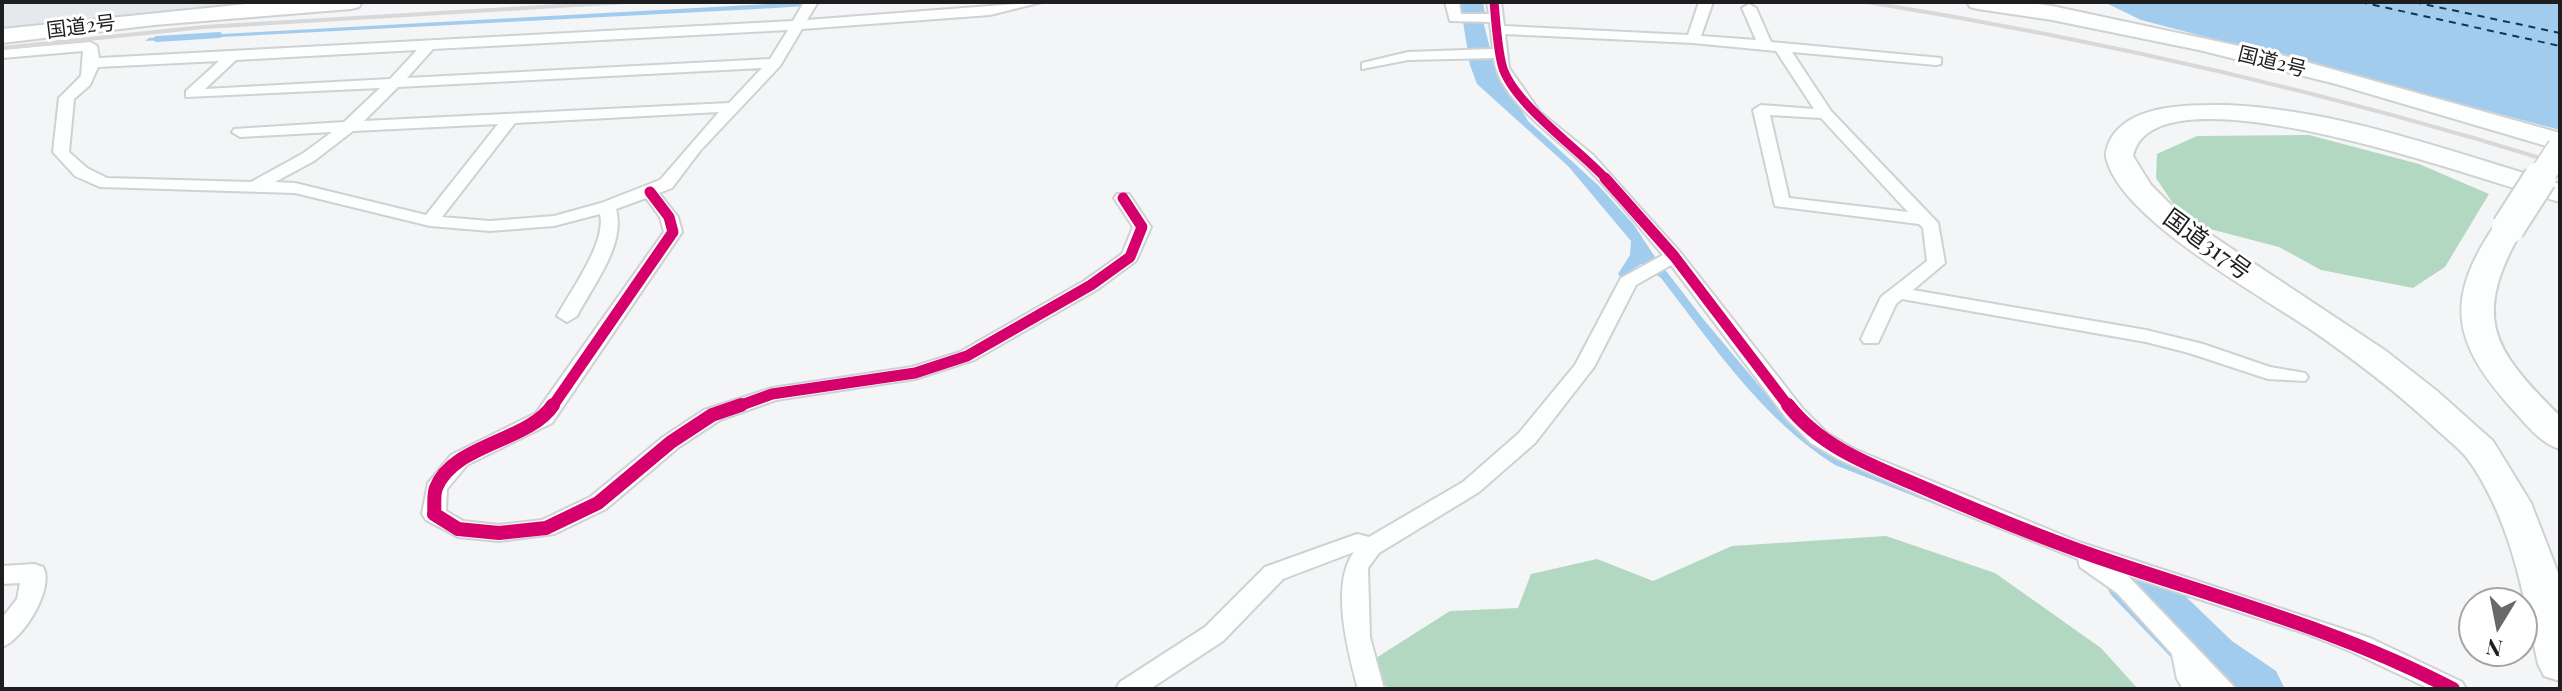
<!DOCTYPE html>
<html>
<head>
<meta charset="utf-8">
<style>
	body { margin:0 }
	#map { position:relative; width:2562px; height:691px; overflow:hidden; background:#f4f5f6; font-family:"Playfair Display",serif }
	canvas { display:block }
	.frame { position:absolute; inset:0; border:4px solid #1e1e20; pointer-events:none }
	.north { position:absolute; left:2458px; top:587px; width:80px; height:80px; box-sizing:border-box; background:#fff; border:2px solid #a5a5a6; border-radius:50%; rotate:190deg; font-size:22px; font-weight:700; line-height:32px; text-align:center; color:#1e1e20 }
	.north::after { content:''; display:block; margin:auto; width:28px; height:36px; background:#69696b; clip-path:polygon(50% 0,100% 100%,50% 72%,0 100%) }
</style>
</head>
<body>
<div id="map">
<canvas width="2562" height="691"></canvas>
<div class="frame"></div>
<div class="north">N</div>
</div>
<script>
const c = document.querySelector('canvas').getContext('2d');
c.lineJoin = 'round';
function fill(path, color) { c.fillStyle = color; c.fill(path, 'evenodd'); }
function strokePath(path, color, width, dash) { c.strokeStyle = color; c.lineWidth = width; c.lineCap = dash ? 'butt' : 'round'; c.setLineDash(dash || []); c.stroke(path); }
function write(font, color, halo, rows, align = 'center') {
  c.font = font + ' "Playfair Display","Noto Sans JP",serif'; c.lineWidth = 6; c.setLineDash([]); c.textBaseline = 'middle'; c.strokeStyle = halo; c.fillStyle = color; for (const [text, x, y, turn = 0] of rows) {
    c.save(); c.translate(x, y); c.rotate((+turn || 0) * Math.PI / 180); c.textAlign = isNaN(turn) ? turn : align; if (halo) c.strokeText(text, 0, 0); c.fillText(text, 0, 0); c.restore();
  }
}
fill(new Path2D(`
	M2,2H294L2,31Z`), '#e5e8ed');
fill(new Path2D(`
	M2309,135L2419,164L2489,194L2445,267L2413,288L2321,270L2279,247L2206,228L2178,211L2156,178L2157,154L2197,136Z
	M1886,536L1995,573L2101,648L2138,689H1389L1365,665L1450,611L1518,608L1531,574L1597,559L1653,581L1732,546Z`), '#b3d8c1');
fill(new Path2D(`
	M805,2L803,6L776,8L145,41L149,38Z
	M1459,2H1483L1485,14L1482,17L1494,64L1528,121L1599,186L1634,225L1653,254L1704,320L1788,420L2017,530L2031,542L1835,465C1762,419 1713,345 1661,278L1641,264L1621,278L1618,274L1630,255L1631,241L1568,166L1477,84L1470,65L1463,22L1466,16L1461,14Z
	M2104,2H2560V130L2141,20Z`), '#a2ccee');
strokePath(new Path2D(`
	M157,39L219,35`), '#a2ccee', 6);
fill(new Path2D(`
	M2132,559L2153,565L2232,641L2276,671L2285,689H2207L2188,675L2111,595L2103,580L2111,565Z`), '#a2ccee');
strokePath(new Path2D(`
	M2360,2L2560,46
	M2414,2L2560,33`), '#083857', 2, [7, 6]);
const minor = new Path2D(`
	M804,2H818L807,20L1042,2L990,15L802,29L780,66L700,151L672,188L659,193L678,217L682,232L552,423L467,465L447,489L446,511L463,521L499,525L542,520L590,497L663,437L704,410L772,388L912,367L960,352L1084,281L1122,254L1133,227L1114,198L1117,194H1129L1151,227L1136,261L1098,289L974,360L915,379L776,400L720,420L679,447L606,509L554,534L499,541L458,537L426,520L422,514L428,483L451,455L536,413L664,232L660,217L646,198L616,209C626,245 593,285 577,316L567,322L557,316C571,290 607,242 600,214L554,226L490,231L430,226L295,193L100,187L75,176L53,152L59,98L81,76L83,51L2,58V50L90,42L97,46L99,58L793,21ZM788,30L770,59L407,78L433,49ZM417,50L390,79L205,89L236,60ZM219,61L186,91V97L380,88L344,122L234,129L232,132L240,137L332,132L302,154L251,182L107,178L87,168L69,152L74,99L90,85L98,67ZM762,68L729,103L364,121L398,87ZM719,112L660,180L601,203L554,216L490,221L442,217L515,123ZM498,124L426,215L295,183L275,182L314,161L353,131Z
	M1445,2H1459L1461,14H1489L1487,2H1501L1504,26L1688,35L1699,2H1713L1701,36L1756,40L1742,8L1749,4L1756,8L1771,42L1941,58V64L1936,65L1792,52L1831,111L1938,223L1945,263L1913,290L2146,330L2203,344L2270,367L2305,373L2308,377L2305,381L2268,379L2189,353L2146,342L1902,299L1896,304L1878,343H1864L1861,339L1881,297L1927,261L1923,228L1919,224L1775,206L1753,110L1761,105L1814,109L1776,51L1693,43L1505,34L1509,68L1540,112L1593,155L1680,252L1803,409L1827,433L1854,449L2079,542L2370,638L2462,682L2466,689H2430L2352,652L2304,633L2128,576L2236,689H2183L2177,679L2172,654L2117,593L2080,567L2078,559L1949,508L1838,459L1811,443L1787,419L1671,265L1636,285L1594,367L1535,443L1479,492L1379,553L1368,568L1370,637L1384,689H1358C1348,652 1330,584 1354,552L1283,579L1223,641L1150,689H1116L1120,682L1205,627L1265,567L1357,534L1369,537L1463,482L1519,433L1575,365L1621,278L1663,255C1636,224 1610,189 1580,161C1553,135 1498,98 1494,58L1408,60L1362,69V63L1408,52L1493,49L1490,22L1450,21ZM1770,115L1821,118L1908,212L1789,198Z
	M34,564L43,567C55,588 23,640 2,647V618L17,599L20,583L2,584V566Z`);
const trunk = new Path2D(`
	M266,2H362L359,7L351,9L154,25L2,43V29Z
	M1967,2H2024L2052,6L2281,55L2560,133V150L2336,84L2199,50L2052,20L1978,9L1970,7Z
	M2227,105C2341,110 2451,152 2560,184V202C2498,186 2153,57 2133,156L2151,185L2181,215L2386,351L2437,391L2493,441L2531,503L2560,578V681L2544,676L2538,664C2524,595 2510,516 2467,458C2457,446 2443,436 2432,425C2393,389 2351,357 2307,327C2258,294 2118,217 2106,157C2105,152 2108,145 2110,140C2130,103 2191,105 2227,105Z
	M2508,219L2519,222L2523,228C2472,317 2490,347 2560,416V449C2540,443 2527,425 2513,410C2451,341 2444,299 2497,222Z`);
strokePath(minor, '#d0d1d2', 4);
strokePath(trunk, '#d0d1d2', 4);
fill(minor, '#fdfefe');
fill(trunk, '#fdfefe');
strokePath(new Path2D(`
	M1867,2C2102,40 2332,93 2560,164
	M2,48L204,27L626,2`), '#d8d8d9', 4);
const trunkBridgeFar1 = new Path2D(`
	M2539,180L2560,148`);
const trunkBridge = new Path2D(`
	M2508,228L2540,178`);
strokePath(trunkBridgeFar1, '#d0d1d2', 28, []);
strokePath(trunkBridge, '#d0d1d2', 36, []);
strokePath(trunkBridgeFar1, '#fdfefe', 25);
strokePath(trunkBridge, '#fdfefe', 32);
strokePath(new Path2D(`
	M1494,2C1496,22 1497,45 1502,65C1511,102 1580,150 1607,180`), '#d6006c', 9);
strokePath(new Path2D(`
	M1605,178L1674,256L1789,407
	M552,407L673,232L669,217L650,192
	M736,407L772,394L915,373L967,356L1091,285L1130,257L1142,227L1123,198`), '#d6006c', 11);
strokePath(new Path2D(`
	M553,405C528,442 453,444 436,488C433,495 435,507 434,514L458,529L499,533L546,528L598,503L671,442L712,415L741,405
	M1788,405C1824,451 1879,468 1931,491C1993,518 2054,543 2118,564C2232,602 2346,633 2453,689`), '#d6006c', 14);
write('20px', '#1e1e20', '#fff', [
	["国道2号",81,27,-7],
	["国道2号",2272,62,14]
]);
write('24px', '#1e1e20', '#fff', [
	["国道317号",2207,245,36]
]);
</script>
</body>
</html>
